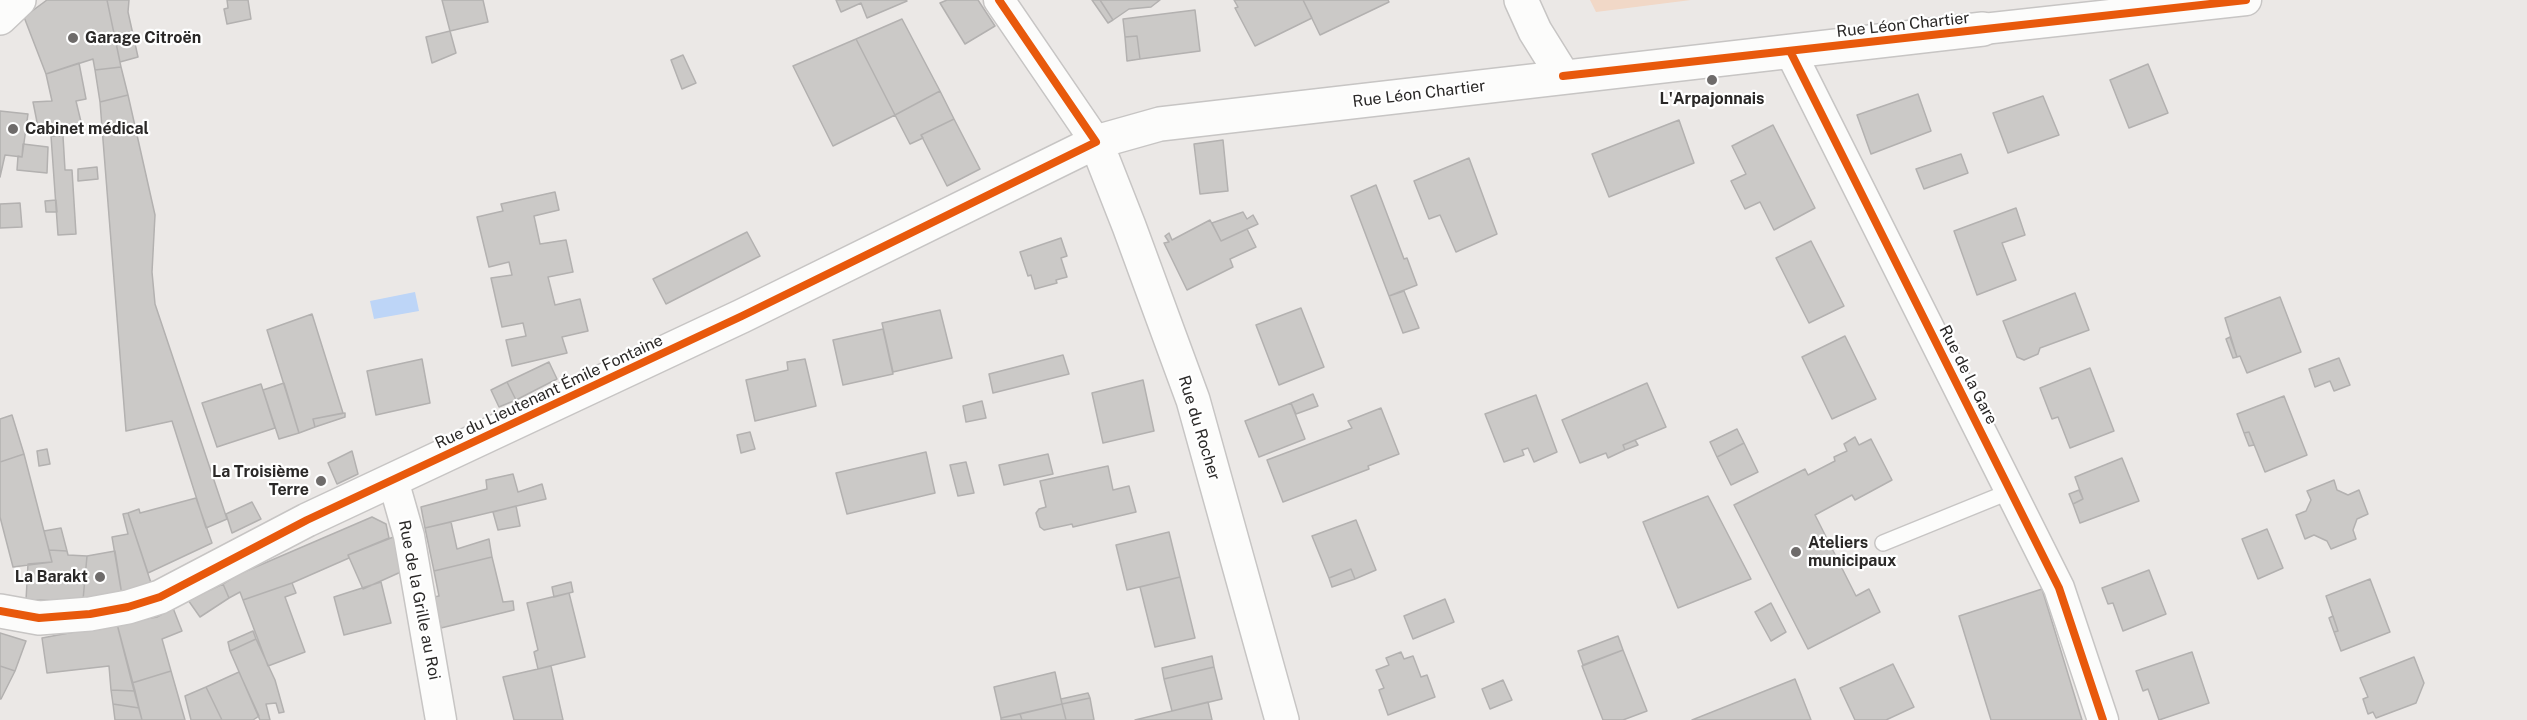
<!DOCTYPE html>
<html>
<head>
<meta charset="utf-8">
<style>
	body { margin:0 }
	canvas { display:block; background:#ebe8e6 }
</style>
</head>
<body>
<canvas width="2527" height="720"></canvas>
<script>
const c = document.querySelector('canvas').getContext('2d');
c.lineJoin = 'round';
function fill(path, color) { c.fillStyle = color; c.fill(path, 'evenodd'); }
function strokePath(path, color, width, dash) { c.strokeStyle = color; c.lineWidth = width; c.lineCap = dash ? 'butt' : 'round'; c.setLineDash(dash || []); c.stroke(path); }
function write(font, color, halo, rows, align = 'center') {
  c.font = font + ' "Public Sans",sans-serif'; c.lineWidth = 4.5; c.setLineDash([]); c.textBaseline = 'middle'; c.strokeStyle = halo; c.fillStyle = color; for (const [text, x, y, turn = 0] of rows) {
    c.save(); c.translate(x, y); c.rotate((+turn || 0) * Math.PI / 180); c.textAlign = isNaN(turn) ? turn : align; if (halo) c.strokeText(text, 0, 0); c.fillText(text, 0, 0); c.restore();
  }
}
fill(new Path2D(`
	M1590,0H1691L1596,12Z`), '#f1d8c7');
fill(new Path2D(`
	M415,292L419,311L374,319L370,301Z`), '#bdd5f7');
const building = new Path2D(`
	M47,0H107L121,67L95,70L93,59L46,74L24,17Z
	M107,0H129L128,12L138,57L120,62Z
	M227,0H248L251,19L227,24L224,9L228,8Z
	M442,0H483L488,22L450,31Z
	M836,0H906L907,1L867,18L861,3L841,12Z
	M947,0H978L995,26L965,44L940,3Z
	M1092,0H1100L1113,20L1108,23Z
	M1100,0H1160L1151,7L1129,9L1113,20Z
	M1234,0H1303L1312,18L1255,46L1235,8L1238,7Z
	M1303,0H1388L1389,2L1320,35Z
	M1195,10L1200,51L1140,59L1137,36L1125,37L1123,19Z
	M902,19L940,91L895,115L856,39Z
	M450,31L456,53L432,63L426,37Z
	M1137,36L1140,59L1127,61L1125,37Z
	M856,39L895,115L833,146L793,66Z
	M683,55L696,83L682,89L671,60Z
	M79,63L86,99L76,101L82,126L69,128L38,127L33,102L52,101L46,74Z
	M2148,64L2168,113L2129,128L2110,80Z
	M121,67L128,95L100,102L95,70Z
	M940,91L954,119L921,135L923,138L910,144L895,115Z
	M1918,94L1931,131L1871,154L1857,115Z
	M128,95L155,215L152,272L155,304L227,519L206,528L172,421L126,431L100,102Z
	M2043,96L2059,135L2008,153L1993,113Z
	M0,111L28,114L22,157L5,155L0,177Z
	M954,119L980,169L947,186L921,135Z
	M1679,120L1694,163L1609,197L1592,154Z
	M1773,125L1815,208L1774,230L1760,202L1745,209L1731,181L1746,174L1732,146Z
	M51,136H63L65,170H72L76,234L58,235Z
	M1223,140L1228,191L1200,194L1194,144Z
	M23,144L48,147L47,173L17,170L18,156L22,157Z
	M1961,154L1968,173L1924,189L1916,169Z
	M1469,158L1497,234L1456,252L1440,215L1429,219L1414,181Z
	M97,167L98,179L78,181V169Z
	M1376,185L1404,259L1407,258L1417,285L1389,296L1351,196Z
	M555,192L559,210L534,216L540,244L566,240L573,272L548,277L555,305L580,299L588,331L562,337L567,353L512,366L506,340L526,336L523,323L502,327L491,278L512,275L509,262L489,267L477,217L503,211L501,204Z
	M56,200L57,212H46L45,201Z
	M20,203L22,227L0,228V204Z
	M2016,208L2025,235L2002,243L2016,280L1977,295L1954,231Z
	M1243,212L1247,219L1253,215L1258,224L1221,241L1212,223Z
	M1210,220L1221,241L1247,229L1256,247L1230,259L1233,267L1187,290L1164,243L1169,242L1165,236L1169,233L1172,240Z
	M747,232L760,256L666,304L653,279Z
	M1061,238L1067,256L1061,258L1067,277L1056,280L1057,283L1035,289L1031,275L1028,276L1020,252Z
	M1811,241L1844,306L1809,323L1776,258Z
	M1404,291L1419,328L1403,333L1389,296Z
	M2075,293L2089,330L2040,348L2038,354L2024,360L2017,357L2003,321Z
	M2280,297L2301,352L2247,373L2240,356L2237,357L2225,318Z
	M1301,308L1324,367L1279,385L1256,325Z
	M940,310L952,358L893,372L882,323Z
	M312,314L343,413L313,419L315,427L299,433L267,330Z
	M883,329L893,374L843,385L833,340Z
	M1845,336L1876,399L1832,419L1802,357Z
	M2230,337L2237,357L2233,358L2226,339Z
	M1063,355L1069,374L993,393L989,374Z
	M2339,358L2350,385L2334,391L2330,381L2315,387L2309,369Z
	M422,359L430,403L376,415L367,371Z
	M805,359L816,406L755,421L746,380L788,370L787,362Z
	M549,362L557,379L516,400L507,382Z
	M2090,368L2114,431L2070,448L2058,417L2052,419L2040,388Z
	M1143,380L1154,431L1103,443L1092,393Z
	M507,382L516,400L499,407L491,390Z
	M284,383L299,433L279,439L263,390Z
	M1647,383L1666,427L1623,445L1625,450L1608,458L1606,453L1580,463L1562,420Z
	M261,384L275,428L217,447L202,403Z
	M1313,394L1318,406L1296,414L1291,403Z
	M1536,395L1557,452L1534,462L1528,448L1522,450L1524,455L1504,462L1485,414Z
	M2284,396L2307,455L2265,472L2249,432L2244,433L2237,414Z
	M982,401L986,418L966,422L963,406Z
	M1291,403L1305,439L1259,457L1245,421Z
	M1381,408L1399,454L1368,466L1369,469L1283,502L1267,460L1352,428L1348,421Z
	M345,413V417L315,427L313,419Z
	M12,415L24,454L0,462V419Z
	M1737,429L1744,443L1717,457L1710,442Z
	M750,432L755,449L741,453L737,435Z
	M2249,432L2254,445L2249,446L2244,433Z
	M1855,437L1859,445L1871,439L1892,480L1855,500L1852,495L1815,515L1856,596L1869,589L1880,612L1808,649L1734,505L1805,469L1808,475L1835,461L1834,457L1847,451L1844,444Z
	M1635,440L1638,445L1625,450L1623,445Z
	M1744,443L1758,472L1731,485L1717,457Z
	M47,449L50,464L39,466L37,451Z
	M352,451L358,474L337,484L328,463Z
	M926,452L935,493L847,514L836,473Z
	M24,454L52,562L13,567L0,517V462Z
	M1048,454L1053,474L1004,485L999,465Z
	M2122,458L2139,501L2080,523L2073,504L2083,499L2075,477Z
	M966,462L974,493L958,496L950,465Z
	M1108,466L1113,490L1129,486L1136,512L1073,527L1072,524L1044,530L1040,527L1036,513L1039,509L1046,507L1040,481Z
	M513,474L518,492L542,484L546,499L425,528L421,507L487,489L486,480Z
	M2334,480L2337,490L2348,495L2359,490L2368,514L2357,519L2353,530L2356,539L2331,549L2327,541L2314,535L2305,539L2296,515L2306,511L2311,500L2307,491Z
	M2079,490L2083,499L2073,504L2069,494Z
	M1708,496L1751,579L1678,608L1643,522Z
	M196,498L212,543L148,573L128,513L139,509L140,513Z
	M252,502L261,519L232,533L226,514Z
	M516,506L520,526L498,530L493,512Z
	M128,513L151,583L122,595L112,537L128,534L123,514Z
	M372,517L386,524L389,538L348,555L349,558L292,583L243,600L240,592L229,598L223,584L237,575Z
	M1356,520L1376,570L1355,579L1351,569L1329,578L1312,536Z
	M451,522L457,549L489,539L492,557L434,571L425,528Z
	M61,528L67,551L49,550L44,531Z
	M2267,529L2283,568L2258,579L2242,539Z
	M1169,532L1180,577L1127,590L1116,545Z
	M396,536L403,571L363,589L348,555Z
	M49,550L67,551L68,555L87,556L83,600H26L28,564L52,562Z
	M115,551L122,595L83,600L87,556Z
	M492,557L503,602L513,601L514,610L441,628L434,597L439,596L434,571Z
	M1351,569L1355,579L1332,587L1329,578Z
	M2149,570L2166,614L2123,631L2113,603L2108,604L2102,588Z
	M1180,577L1195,638L1155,647L1140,587Z
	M2370,579L2390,632L2341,651L2334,632L2338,631L2326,596Z
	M381,582L391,623L344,635L334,597Z
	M571,582L573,592L554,597L552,587Z
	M292,583L296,593L285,597L305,652L268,666L243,600Z
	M223,584L229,598L200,617L188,600Z
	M2042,589L2082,720H1991L1959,616Z
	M569,593L585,657L538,669L534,652L538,650L527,603Z
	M1445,599L1454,622L1413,639L1404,616Z
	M1771,603L1786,632L1771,641L1755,612Z
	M173,608L182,631L162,639L171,671L132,683L117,624L157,617Z
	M2333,616L2338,631L2334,632L2329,618Z
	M117,624L135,691L111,690L109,666L47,673L42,638Z
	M253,631L256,639L230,651L228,642Z
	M0,633L26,641L15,671L0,666Z
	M1618,636L1623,650L1583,665L1578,651Z
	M256,639L275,680L284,712L279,713L276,703L266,704L270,720H260L230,651Z
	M1623,650L1647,711L1623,720H1603L1582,666Z
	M1401,652L1404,659L1413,656L1421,677L1427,675L1435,697L1388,715L1379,690L1384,688L1376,670L1389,665L1386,658Z
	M2192,652L2209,703L2159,720L2148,689L2143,691L2136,671Z
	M1212,656L1214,667L1164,679L1162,668Z
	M2414,657L2424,683L2416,703L2376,718L2373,712L2368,714L2363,699L2368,697L2360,678Z
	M1893,664L1914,707L1886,720H1855L1840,688Z
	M0,666L15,671L1,699H0Z
	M551,666L563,720H514L503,677Z
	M1214,667L1222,699L1172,711L1164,679Z
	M171,671L185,720H142L132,683Z
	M239,672L259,716L253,720H222L206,687Z
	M1055,672L1062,704L1001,718L994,687Z
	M1795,679L1811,720H1692Z
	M1503,680L1512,700L1490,709L1482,689Z
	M206,687L222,720H191L185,696Z
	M111,690L135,691L139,708L113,704Z
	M1088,693L1090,698L1062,704L1061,699Z
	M1090,698L1094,720H1066L1062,704Z
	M1208,702L1212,720H1135L1172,711Z
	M113,704L139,708L142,720H115Z
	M1062,704L1066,720H1022L1020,714Z
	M1020,714L1022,720H1001V718Z`);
fill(building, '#cbc9c7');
strokePath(building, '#b3b1b0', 1.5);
const lane = new Path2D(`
	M1883,543L2011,491`);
const street = new Path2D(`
	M999,0L1096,142
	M1983,29L2246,0
	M1790,51L2059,588L2103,720
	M393,480L409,536L441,720`);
const secondary = new Path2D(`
	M1521,0L1535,31L1563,76
	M0,18L19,0
	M1096,142L1129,226L1193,400L1282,720
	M0,611L39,618L90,614L128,607L160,597L307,520L742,316L1096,142L1160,124L1983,29`);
strokePath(lane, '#c7c5c4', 18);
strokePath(street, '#c7c5c4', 33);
strokePath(secondary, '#c7c5c4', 36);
strokePath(lane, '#fcfcfb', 15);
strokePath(street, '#fcfcfb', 30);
strokePath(secondary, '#fcfcfb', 33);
strokePath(new Path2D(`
	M1790,51L2059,588L2103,720
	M1563,76L2246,0
	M0,611L39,618L90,614L128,607L160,597L307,520L742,316L1096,142L999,0`), '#e8590c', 8);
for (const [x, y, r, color] of [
	[73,38,6,"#6e6b6a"],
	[1712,80,6,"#6e6b6a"],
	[13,129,6,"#6e6b6a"],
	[321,481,6,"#6e6b6a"],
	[1796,552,6,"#6e6b6a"],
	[100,577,6,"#6e6b6a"]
]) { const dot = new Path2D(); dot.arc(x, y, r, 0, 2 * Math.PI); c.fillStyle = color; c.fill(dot); strokePath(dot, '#fff', 2); }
write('16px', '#2a2827', '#fff', [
	["Rue Léon Chartier",1903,25,-6],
	["Rue Léon Chartier",1419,94,-7],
	["Rue de la Gare",1968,375,63],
	["Rue du Lieutenant Émile Fontaine",549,392,-25],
	["Rue du Rocher",1199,428,73],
	["Rue de la Grille au Roi",419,600,79]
]);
write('bold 16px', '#2a2827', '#fff', [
	["Garage Citroën",85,38],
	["L'Arpajonnais",1712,99,"center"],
	["Cabinet médical",25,129],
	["La Troisième",309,472,"right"],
	["Terre",309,490,"right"],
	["Ateliers",1808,543],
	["municipaux",1808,561],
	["La Barakt",88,577,"right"]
], 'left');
</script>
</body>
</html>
